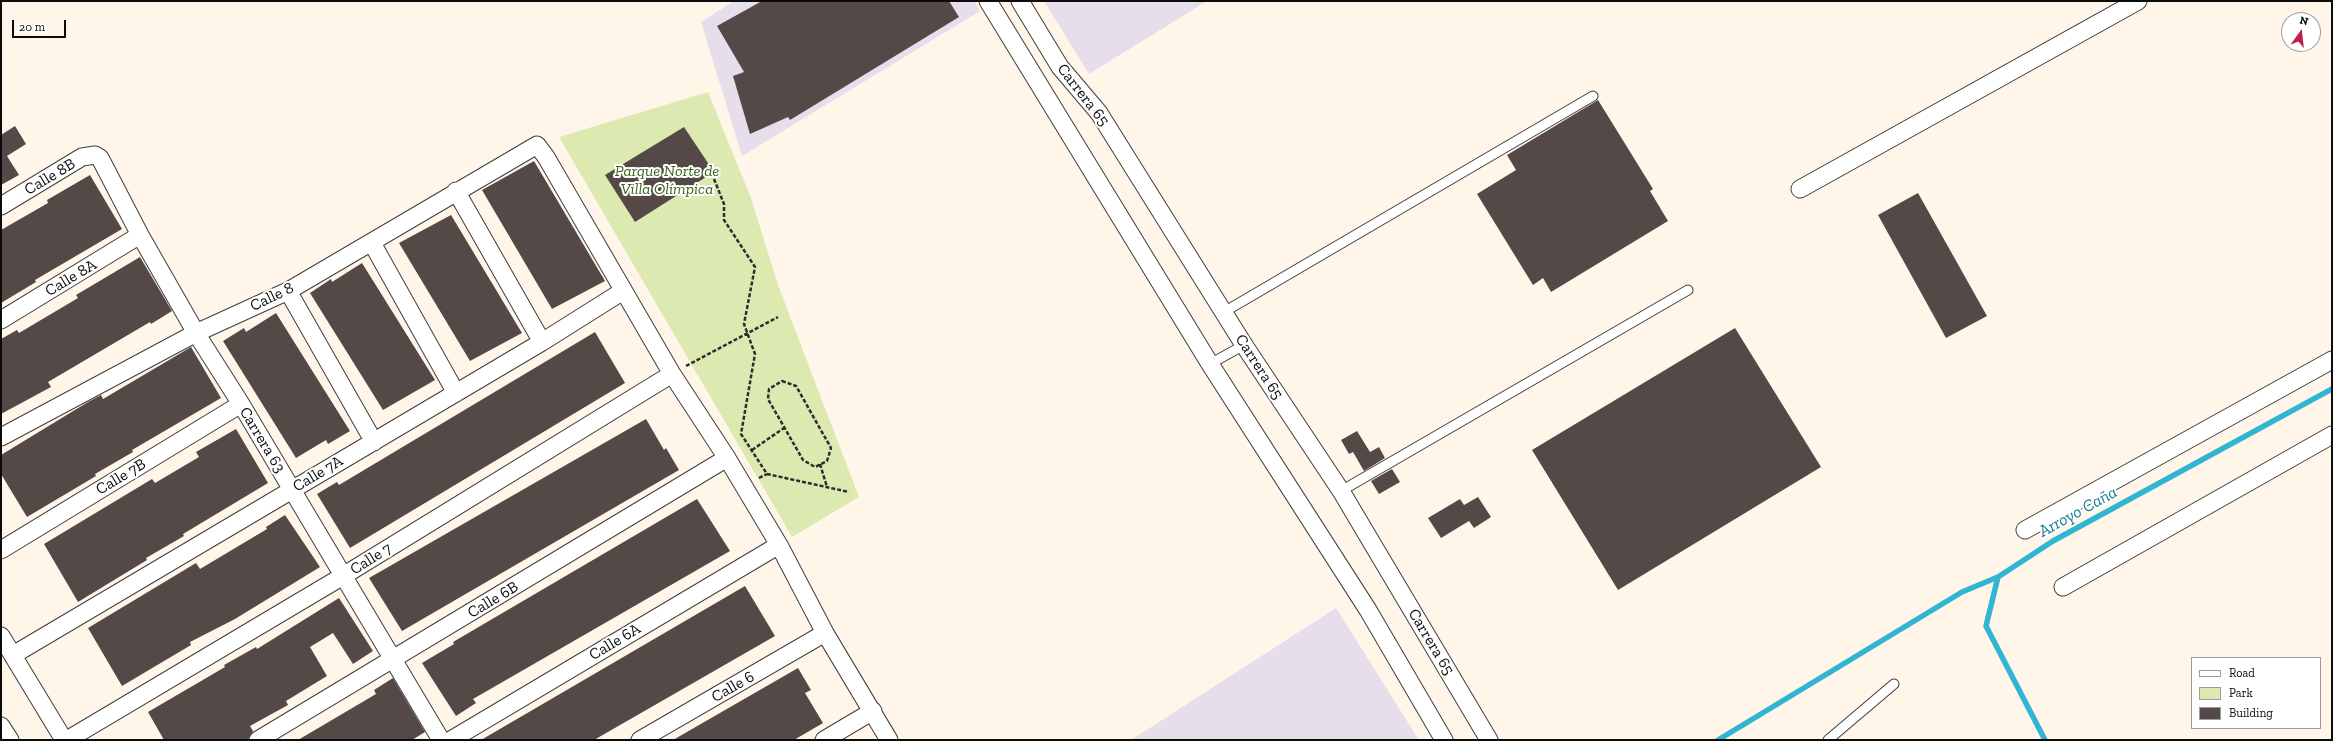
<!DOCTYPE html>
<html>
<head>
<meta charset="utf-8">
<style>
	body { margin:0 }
	#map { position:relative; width:2333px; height:741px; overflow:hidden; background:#fff6e9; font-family:"Zilla Slab",serif }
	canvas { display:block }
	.frame { position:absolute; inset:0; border:2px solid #0b0b0b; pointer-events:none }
	.legend { position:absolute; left:2191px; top:657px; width:130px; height:72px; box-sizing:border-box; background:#fff; border:1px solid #9d9d9d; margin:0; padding:5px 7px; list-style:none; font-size:12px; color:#0b0b0b }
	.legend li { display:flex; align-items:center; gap:8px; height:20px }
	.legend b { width:20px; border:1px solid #9d9d9d }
	.north { position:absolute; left:2281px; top:12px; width:40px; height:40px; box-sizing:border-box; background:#fff; border:1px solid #9d9d9d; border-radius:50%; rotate:15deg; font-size:11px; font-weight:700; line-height:16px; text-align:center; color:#0b0b0b }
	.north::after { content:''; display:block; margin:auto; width:14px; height:18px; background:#bf1f4b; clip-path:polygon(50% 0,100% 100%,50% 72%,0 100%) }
	.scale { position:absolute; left:12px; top:20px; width:54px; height:18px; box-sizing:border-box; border:2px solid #0b0b0b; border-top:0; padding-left:5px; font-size:12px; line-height:14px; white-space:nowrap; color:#0b0b0b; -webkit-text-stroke:3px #fff; paint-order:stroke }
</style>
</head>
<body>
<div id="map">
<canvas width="2333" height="741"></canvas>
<div class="frame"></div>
<ul class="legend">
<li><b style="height:5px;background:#fff"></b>Road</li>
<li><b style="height:11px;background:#dceab2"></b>Park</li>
<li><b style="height:11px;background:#544947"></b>Building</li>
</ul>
<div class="north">N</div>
<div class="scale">20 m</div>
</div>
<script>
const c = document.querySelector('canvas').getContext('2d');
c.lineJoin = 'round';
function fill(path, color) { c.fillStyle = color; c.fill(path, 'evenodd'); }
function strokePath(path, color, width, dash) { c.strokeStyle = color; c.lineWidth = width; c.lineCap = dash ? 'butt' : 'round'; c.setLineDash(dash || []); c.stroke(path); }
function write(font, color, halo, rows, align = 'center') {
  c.font = font + ' "Zilla Slab",serif'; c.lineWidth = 4; c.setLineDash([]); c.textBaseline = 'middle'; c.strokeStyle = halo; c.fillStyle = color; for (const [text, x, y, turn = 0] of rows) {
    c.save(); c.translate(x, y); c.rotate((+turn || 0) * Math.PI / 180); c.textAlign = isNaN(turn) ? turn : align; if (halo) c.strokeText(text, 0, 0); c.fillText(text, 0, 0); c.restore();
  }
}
fill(new Path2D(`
	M734,1H974L980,11L742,156L701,22Z
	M1044,1H1207L1089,74Z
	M1336,608L1419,740H1131Z`), '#e7deeb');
fill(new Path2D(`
	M708,92L751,198L778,285L859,497L792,537L559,137Z`), '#dceab2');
strokePath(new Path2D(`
	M1718,740L1962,592L1998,577
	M2045,740L1986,626L1998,577L2053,541L2332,389`), '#30b6d2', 5.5);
fill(new Path2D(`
	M762,1H949L959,17L790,120L788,117L750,134L733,76L744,72L717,26Z
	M1598,100L1653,189L1650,191L1668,221L1551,292L1543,278L1533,285L1477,194L1516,170L1507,155Z
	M15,126L26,144L7,156L19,175L1,185V135Z
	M684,127L714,172L635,222L605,175Z
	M534,161L605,281L552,309L482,190Z
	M90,175L122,229L35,280L36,282L1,303V230L48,203L47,200Z
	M1918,193L1987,316L1946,338L1878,215Z
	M451,215L522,333L470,361L399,243Z
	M140,257L172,311L151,324L150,322L48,382L51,387L1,414V339L17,330L19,333L78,298L76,295Z
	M362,263L435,380L383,410L310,293L331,279L332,282Z
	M276,313L350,431L328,444L326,440L296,458L223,341L244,328L246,332Z
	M1735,328L1821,467L1618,590L1532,450Z
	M595,332L625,383L350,548L317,494L337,482L339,485Z
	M191,347L221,398L132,450L133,452L95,474L96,476L27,517L1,474V455L88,402L101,395L103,399Z
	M646,419L664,450L666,448L679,470L402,631L369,578Z
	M236,429L268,483L183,534L184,536L146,558L147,560L78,602L44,544L152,479L155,483L199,457L196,452Z
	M1357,431L1370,452L1379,447L1385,458L1364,471L1353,452L1349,454L1341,440Z
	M1392,469L1400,482L1379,494L1371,481Z
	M1478,497L1491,517L1474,528L1469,521L1441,538L1428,518L1460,499L1464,505Z
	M697,499L730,551L473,699L476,703L456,716L422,663L454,644L453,642Z
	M285,515L320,567L235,619L190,642L191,645L122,686L88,628L196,563L200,569L267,529L266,527Z
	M745,586L775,636L594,740H481Z
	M339,598L373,651L353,664L333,633L310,647L327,676L286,701L288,705L250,726L253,731L248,740H164L148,712L225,667L224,665L256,647L257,649Z
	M798,668L811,690L805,693L823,723L794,740H673Z
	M393,678L425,732L412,740H298L376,694L374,690Z`), '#544947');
const service = new Path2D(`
	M1224,312L1593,96
	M1210,364L1244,345
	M1341,491L1688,290
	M1828,740L1894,684`);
const minor = new Path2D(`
	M988,1L1210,364L1368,610L1444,740
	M1020,1L1060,67L1099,113L1244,345L1341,491L1489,740
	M1800,189L2138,1
	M456,191L542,342
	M1,206L82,157L95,155L100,158L140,235L196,333L241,404L441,740
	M372,243L456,393
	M288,291L374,442
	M1,320L140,235
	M1,437L196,333L288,291L537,145L546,157L672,374L727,458L779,545L825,633L889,740
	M2025,530L2332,360
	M1,550L241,404
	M2063,587L2332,435
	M1,636L64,740
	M13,655L542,342L623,291
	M1,726L10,740
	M67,740L343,576L672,374
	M258,740L727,458
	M451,740L779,545
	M640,740L825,633
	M824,740L873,711`);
strokePath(service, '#3e3e3e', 11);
strokePath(minor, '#3e3e3e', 19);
strokePath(new Path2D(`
	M714,179L724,204V220L755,267L744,324L755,354L741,434L767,474L849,492
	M686,366L778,317
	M782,381L796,386L831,448L827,461L815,467L803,460L768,399L769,389Z
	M752,450L784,428
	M820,464L827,487
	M759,478L767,474`), '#2d2d2d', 2.5, [4, 2]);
strokePath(service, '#fff', 9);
strokePath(minor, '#fff', 17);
write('16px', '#0b0b0b', '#fff', [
	["Carrera 65",1083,95,52],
	["Calle 8B",50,177,-31],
	["Calle 8A",71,278,-31],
	["Calle 8",272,297,-26],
	["Carrera 65",1259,367,57],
	["Carrera 63",262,440,59],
	["Calle 7A",318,474,-31],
	["Calle 7B",121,477,-31],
	["Calle 7",371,559,-32],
	["Calle 6B",493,600,-31],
	["Calle 6A",615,642,-31],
	["Carrera 65",1431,642,59],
	["Calle 6",733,687,-30]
]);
write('italic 16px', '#3a641a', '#fff', [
	["Parque Norte de",667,171],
	["Villa Olímpica",667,189]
]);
write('italic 17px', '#117c99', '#fff', [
	["Arroyo Caña",2078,512,-29]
]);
</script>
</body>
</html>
